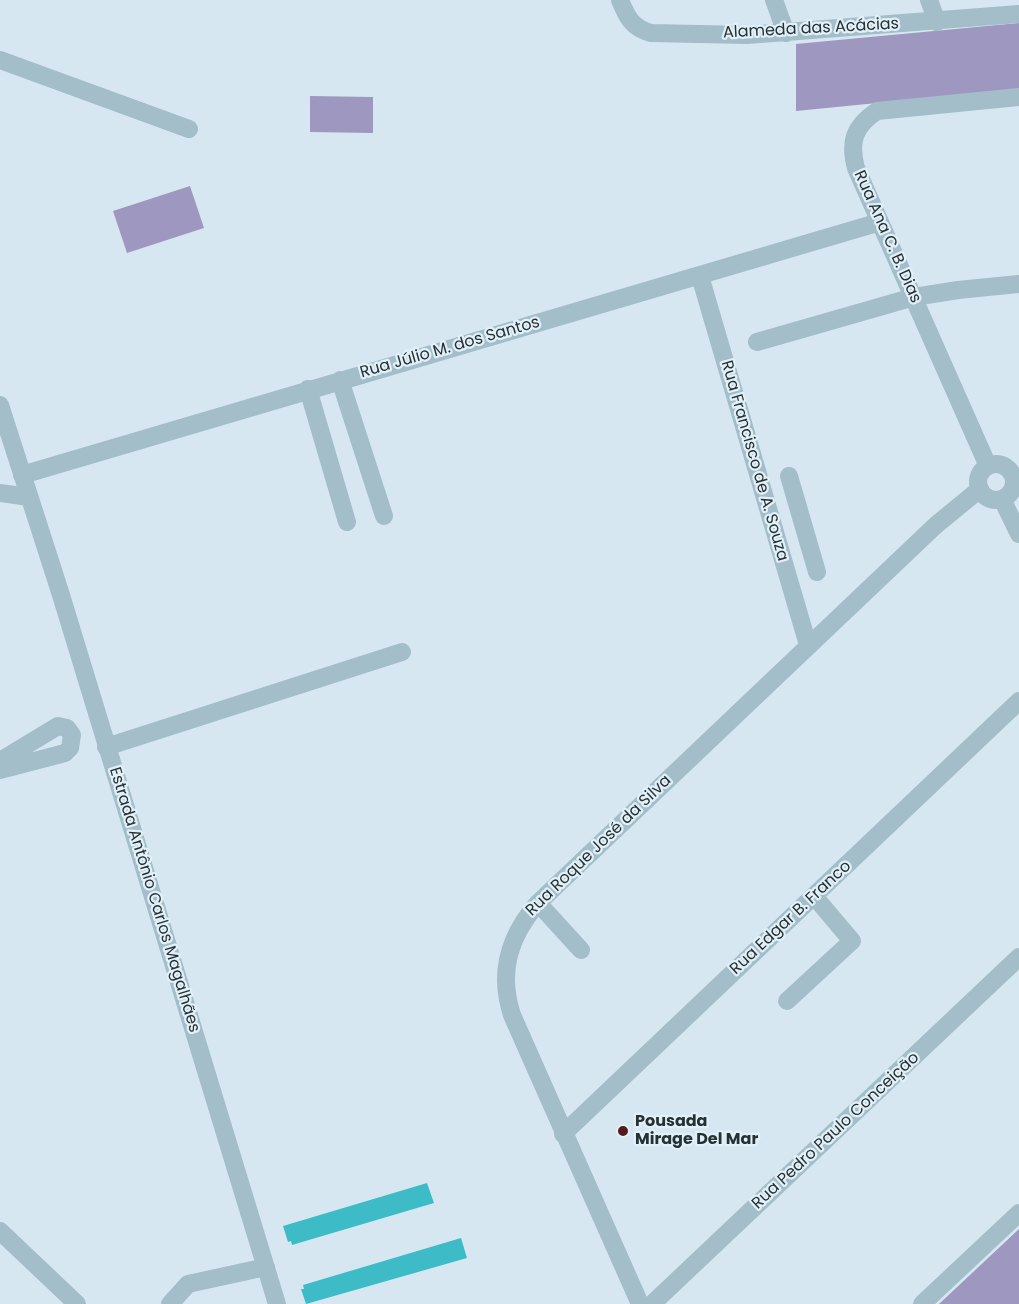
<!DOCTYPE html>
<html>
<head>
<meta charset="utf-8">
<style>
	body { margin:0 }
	canvas { display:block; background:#d6e7f1 }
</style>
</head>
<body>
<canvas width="1019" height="1304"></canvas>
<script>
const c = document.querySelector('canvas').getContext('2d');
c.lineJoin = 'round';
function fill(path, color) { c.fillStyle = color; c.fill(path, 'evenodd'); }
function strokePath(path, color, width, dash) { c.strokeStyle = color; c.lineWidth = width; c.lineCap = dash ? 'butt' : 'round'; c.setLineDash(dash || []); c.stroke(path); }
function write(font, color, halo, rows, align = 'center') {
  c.font = font + ' Poppins,sans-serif'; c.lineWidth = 4.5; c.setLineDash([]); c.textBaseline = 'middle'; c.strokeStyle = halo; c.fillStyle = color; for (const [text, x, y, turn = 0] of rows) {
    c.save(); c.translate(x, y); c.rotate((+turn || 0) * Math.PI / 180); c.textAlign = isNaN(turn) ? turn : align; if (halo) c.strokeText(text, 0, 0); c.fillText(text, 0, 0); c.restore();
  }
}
fill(new Path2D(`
	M1019,23V89L796,111V44Z
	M310,96L373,97V133L310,132Z
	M190,186L204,228L127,253L113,211Z
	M1019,1229V1304H939Z`), '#9e97c0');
fill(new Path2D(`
	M427,1183L434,1203L292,1245L291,1241L288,1242L283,1226Z
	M461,1238L467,1258L306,1304L301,1289H304L303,1285Z`), '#3dbcc8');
strokePath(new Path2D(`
	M620,0C627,17 632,28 651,33L747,35L1019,14
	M774,0L786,33
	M929,0L937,22
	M0,60L189,129
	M700,276L808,645
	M757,342L914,297L958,290L1019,284
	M340,380L384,516
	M308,389L347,522
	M0,405L61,595L277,1304
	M978 482a18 18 0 1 1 36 0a18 18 0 1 1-36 0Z
	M988,466L856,168C849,142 854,126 877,111L1019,97
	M22,475L880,222
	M789,476L817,572
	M0,493L29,497
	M1002,499L1019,534
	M106,747L402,652
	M0,761L58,726L67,728L72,735L70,748L65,753L0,770
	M538,903L581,950
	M787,1001L852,941L814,896
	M563,1134L1019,701
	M0,1231L77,1304
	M170,1304L188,1284L266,1267
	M640,1304L512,1015C498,972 509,936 538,903L936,525L980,489
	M652,1304L1019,957
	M922,1304L1019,1213`), '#a3bdc9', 18);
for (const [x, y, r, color] of [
	[623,1131,6,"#551a1f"]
]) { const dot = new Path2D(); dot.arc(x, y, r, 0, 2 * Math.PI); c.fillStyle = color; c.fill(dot); strokePath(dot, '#e2f0f9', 2); }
write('16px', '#253133', '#e2f0f9', [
	["Alameda das Acácias",811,29,-3],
	["Rua Ana C. B. Dias",887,237,66],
	["Rua Júlio M. dos Santos",450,348,-16],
	["Rua Francisco de A. Souza",754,461,74],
	["Rua Roque José da Silva",599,846,-44],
	["Estrada Antônio Carlos Magalhães",154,900,73],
	["Rua Edgar B. Franco",791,918,-43],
	["Rua Pedro Paulo Conceição",836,1131,-43]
]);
write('bold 16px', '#253133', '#e2f0f9', [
	["Pousada",635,1122],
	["Mirage Del Mar",635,1140]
], 'left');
</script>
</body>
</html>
